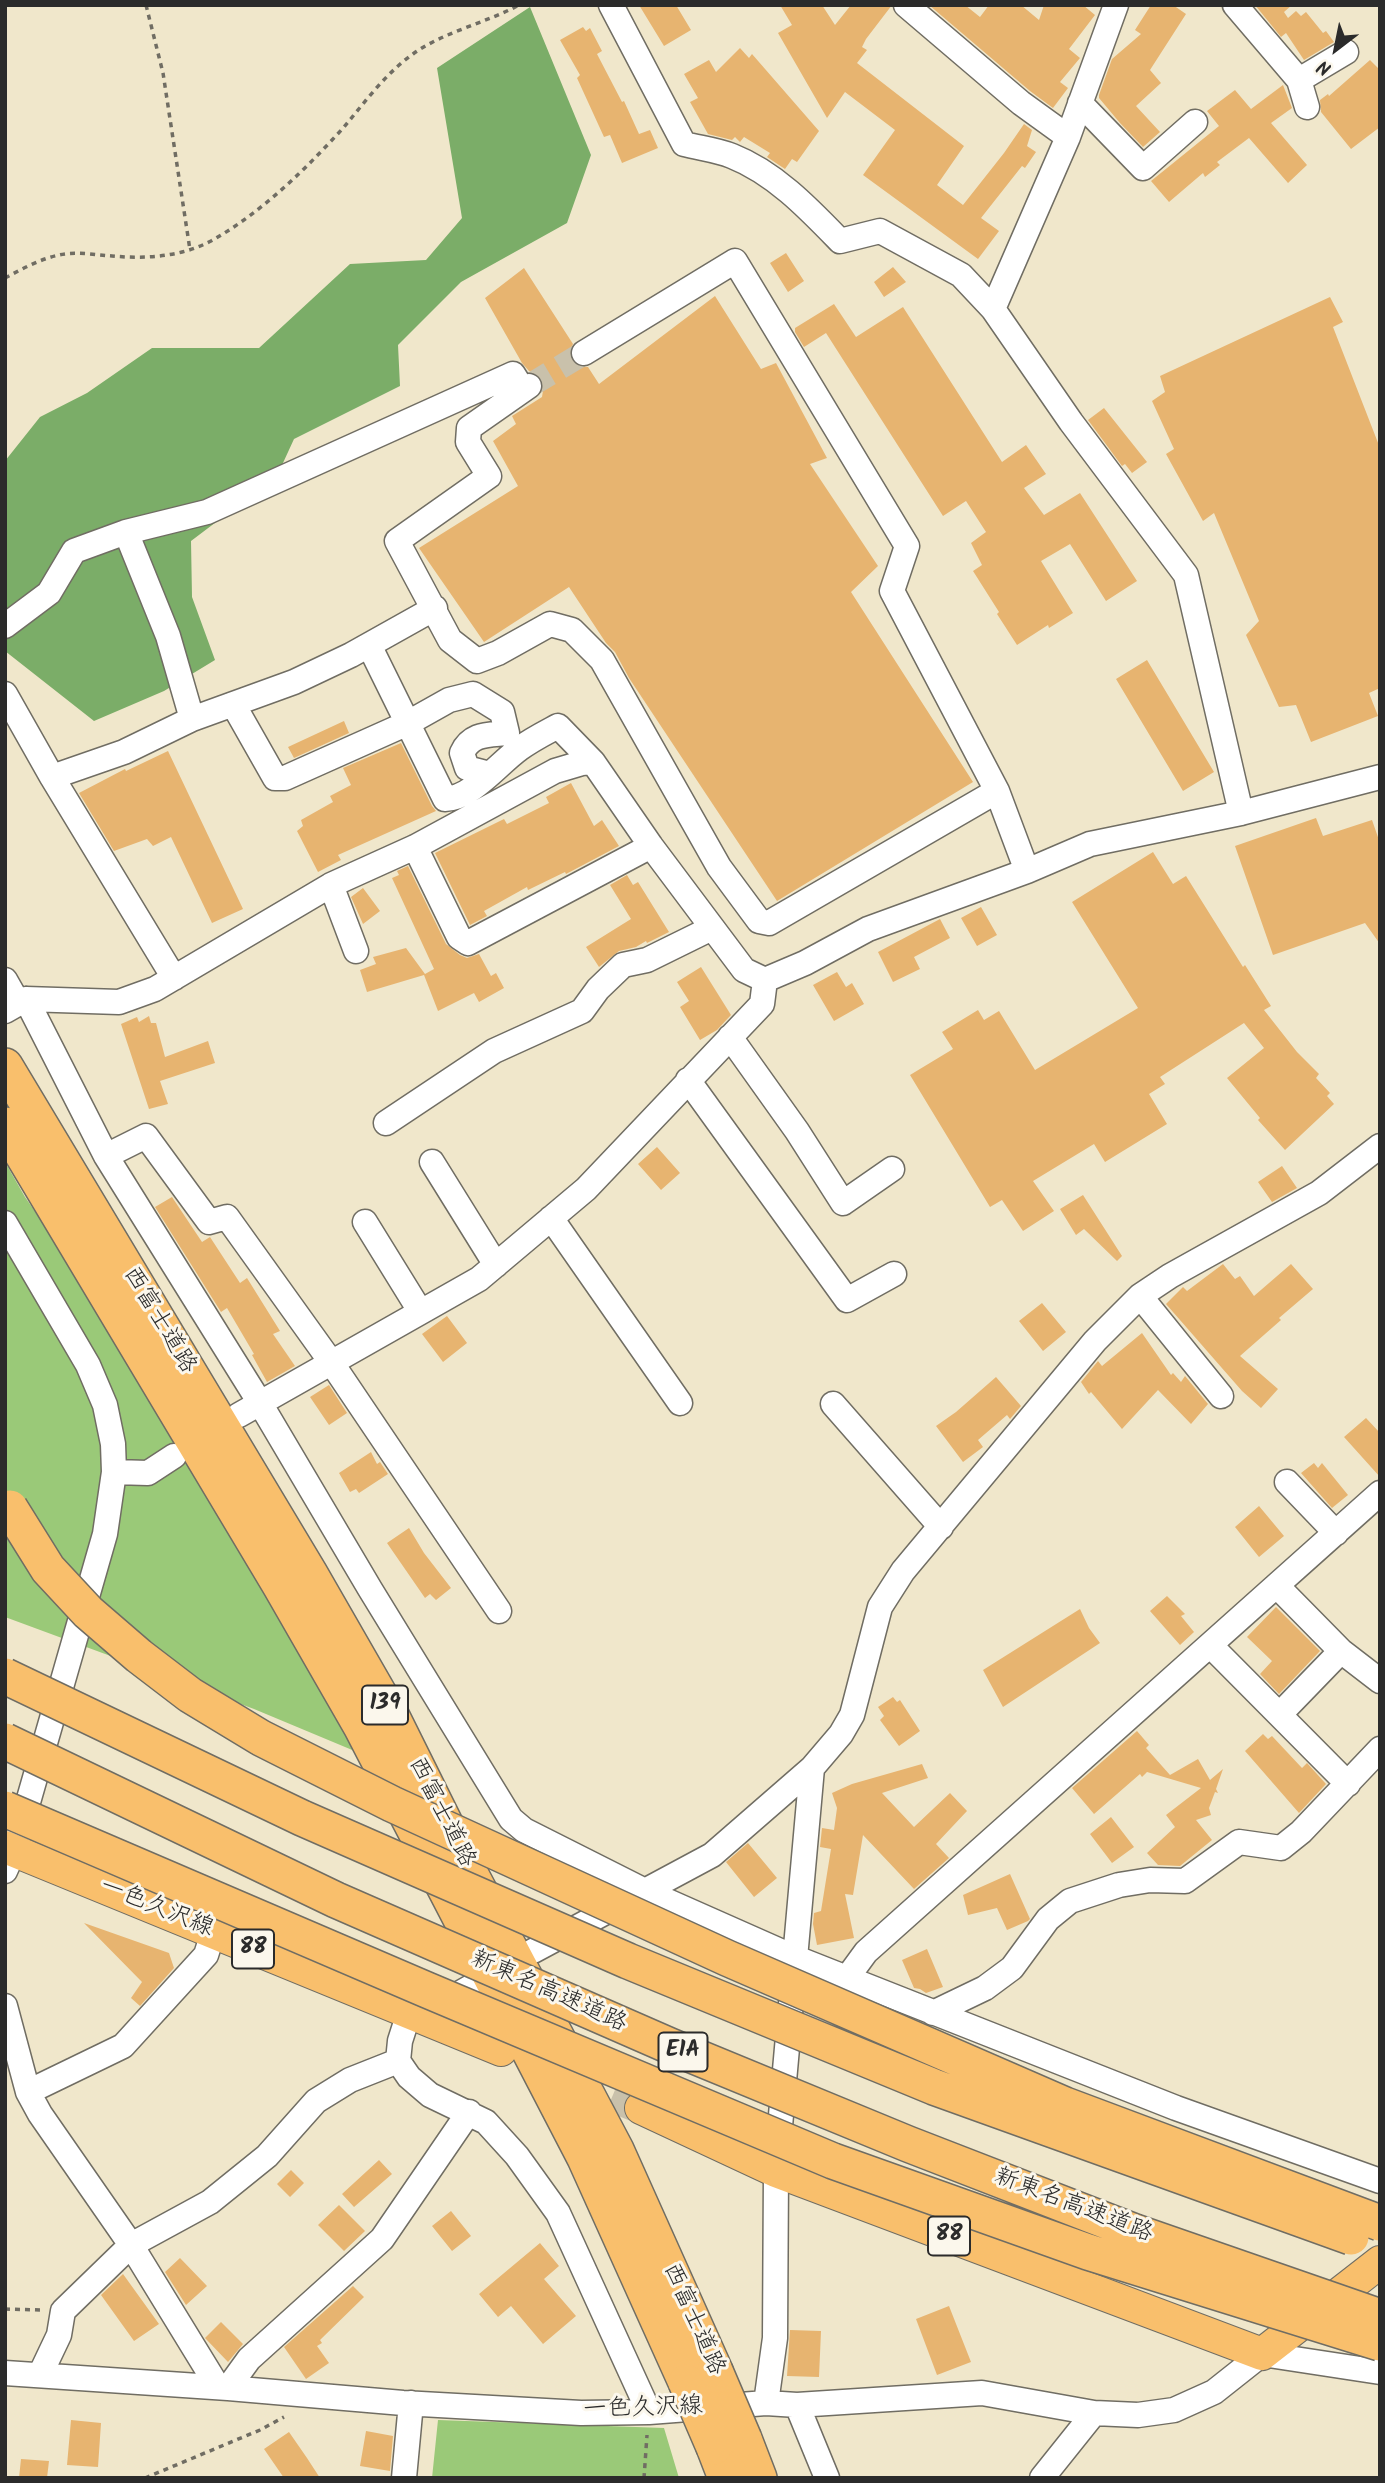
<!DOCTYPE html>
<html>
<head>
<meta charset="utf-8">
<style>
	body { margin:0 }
	#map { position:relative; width:1385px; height:2483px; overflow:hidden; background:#f0e7cb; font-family:Kalam,sans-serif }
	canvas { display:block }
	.frame { position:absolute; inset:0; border:7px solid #2b2b2b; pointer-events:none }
	.north { position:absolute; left:1301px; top:14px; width:70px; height:70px; -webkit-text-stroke:5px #fbf7ec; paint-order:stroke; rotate:212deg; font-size:19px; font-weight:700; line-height:28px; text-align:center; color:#2b2b2b }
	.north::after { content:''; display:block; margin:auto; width:24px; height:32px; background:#2b2b2b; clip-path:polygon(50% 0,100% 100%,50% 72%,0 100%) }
</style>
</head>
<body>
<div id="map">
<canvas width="1385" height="2483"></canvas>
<div class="frame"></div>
<div class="north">N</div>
</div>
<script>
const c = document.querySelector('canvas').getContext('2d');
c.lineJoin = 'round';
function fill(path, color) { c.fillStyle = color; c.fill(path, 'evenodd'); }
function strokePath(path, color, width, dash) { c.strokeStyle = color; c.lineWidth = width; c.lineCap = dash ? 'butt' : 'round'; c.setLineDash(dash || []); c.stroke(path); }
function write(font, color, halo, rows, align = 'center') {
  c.font = font + ' Kalam,"Klee One",sans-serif'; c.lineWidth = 6; c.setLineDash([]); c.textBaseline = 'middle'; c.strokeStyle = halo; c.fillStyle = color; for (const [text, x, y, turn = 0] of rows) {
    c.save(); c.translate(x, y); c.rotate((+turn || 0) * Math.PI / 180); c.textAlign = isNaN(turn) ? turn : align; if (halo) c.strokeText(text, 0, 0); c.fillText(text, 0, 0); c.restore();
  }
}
fill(new Path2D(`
	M5,1162L25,1197L89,1290L357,1752L254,1709L5,1617Z
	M438,2420L664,2428L679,2478H432Z`), '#9ac978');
fill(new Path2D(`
	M530,7L591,155L567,223L461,282L398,345L400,386L294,439L277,476L191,541L192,597L215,660L164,691L94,721L5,651V461L40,417L87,393L152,348H259L350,264L426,260L462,218L437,68Z`), '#7bad68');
fill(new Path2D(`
	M639,5H676L691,30L664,46Z
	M780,5H822L835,25L851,5H892L866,39L862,47L867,50L857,63L964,146L937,185L963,205L1004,153L1024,124L1032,130L1027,146L1036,152L1025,168L1022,166L981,218L999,231L978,259L863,175L895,130L845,92L827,118L778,33L792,25Z
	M929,5H965L980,17L989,5H1021L1039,20L1044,5H1083L1095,15L1069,49L1080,58L1060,82L1068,88L1053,108L1030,91Z
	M1151,5H1173L1186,14L1150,70L1161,83L1136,106L1160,132L1143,147L1120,123L1099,98V95L1112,59L1141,34L1135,30Z
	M1255,5H1292L1284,12L1288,18L1296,11L1301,16L1306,12L1323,33L1326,31L1334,42L1304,60L1286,33L1281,37Z
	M583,27L586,31L590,28L602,51L597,54L622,102L624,101L639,134L650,130L658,148L622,163L610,135L604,137L577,78L580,75L560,40Z
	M740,48L749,58L752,54L819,131L797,162L792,159L785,169L767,157L770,153L744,137L740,142L735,137L732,140L708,134L690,102L698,98L684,74L709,60L716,72Z
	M1370,60L1380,70V127L1351,149L1321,112L1320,100L1328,94L1329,96Z
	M1283,85L1292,108L1271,123L1307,165L1288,183L1249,138L1217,162L1220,165L1205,177L1203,173L1169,202L1151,181L1219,126L1207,111L1235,90L1251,109Z
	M786,253L804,281L788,292L770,263Z
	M893,267L906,282L884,297L874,282Z
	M524,268L573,344L569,353L572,361L578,366L588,367L599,384L715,296L761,369L776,363L827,458L810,464L878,566L851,592L973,782L777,901L629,678L615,652L606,643L569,587L484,642L419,548L518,486L493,441L516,424L512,416L542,397L544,384L541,377L529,371L522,363L485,298Z
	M1330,297L1343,322L1333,327L1380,448V688L1369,693L1378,716L1311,742L1296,705L1279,707L1246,635L1259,621L1214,513L1203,521L1166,454L1174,449L1152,401L1165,392L1160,376Z
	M834,304L856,337L903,307L1002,462L1026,445L1046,474L1024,488L1044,515L1080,493L1137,581L1106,601L1070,544L1041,561L1073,613L1049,628L1048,625L1017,645L997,614L999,612L973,571L982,565L971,543L986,532L966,501L943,516L826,333L804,347L795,332V328Z
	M1104,408L1147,462L1132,473L1125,464L1122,466L1088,420Z
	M1147,660L1214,772L1183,791L1116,679Z
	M344,721L349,733L294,758L288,747Z
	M401,743L432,806L436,811L338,855L341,860L318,872L297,831L303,826L301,820L333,802L330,796L351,785L343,768Z
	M168,751L243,909L212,923L171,837L153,846L147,839L114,851L79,793L125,769L126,771Z
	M571,783L594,826L602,820L619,846L566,874L565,872L528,890L527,887L484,911L487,916L470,925L435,853L504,819L507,824L549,803L546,797Z
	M1316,818L1323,836L1372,820L1380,843V944L1365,923L1273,955L1235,846Z
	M1153,852L1173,884L1186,876L1243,967L1245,965L1271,1006L1264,1010L1297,1052L1319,1074L1316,1078L1330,1093L1327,1096L1334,1104L1285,1150L1258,1120L1260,1118L1227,1078L1264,1048L1244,1023L1160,1077L1165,1084L1149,1094L1167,1124L1105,1162L1094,1144L1033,1181L1054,1211L1023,1231L1002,1200L990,1207L910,1075L953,1049L942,1032L978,1010L984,1020L999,1011L1035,1070L1138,1008L1072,902Z
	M408,866L446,944L460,955L467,958L479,954L491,976L496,973L504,988L479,1002L474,993L438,1011L424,975L367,992L360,970L376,964L373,957L406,948L425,974L434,969L392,878L399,875L397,871Z
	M627,875L633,885L638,882L669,932L647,943L646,941L636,947L619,951L599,967L586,947L631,919L610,885Z
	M363,888L380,911L363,924L351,897Z
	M981,907L997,935L977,946L961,918Z
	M940,919L950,938L914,957L920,969L893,982L878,952Z
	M701,967L731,1015L717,1030L700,1040L680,1007L689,1001L677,982Z
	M837,972L846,987L852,983L864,1004L834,1021L813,985Z
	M149,1016L151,1023H156L165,1057L208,1041L215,1063L160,1081L168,1104L149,1109L121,1024L137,1017L139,1022Z
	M657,1147L680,1173L661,1190L638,1164Z
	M1282,1166L1297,1188L1272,1202L1258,1182Z
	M1083,1195L1122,1256L1117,1261L1084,1229L1076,1235L1060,1209Z
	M172,1197L202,1242L210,1237L240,1283L247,1278L280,1331L273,1334L295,1366L267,1382L252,1355L254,1354L227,1308L221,1312L155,1207Z
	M1223,1264L1235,1279L1240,1276L1254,1296L1291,1264L1313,1289L1279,1318L1281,1320L1240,1356L1278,1389L1261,1408L1242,1391L1166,1304L1183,1287L1187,1291Z
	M1042,1303L1066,1332L1043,1351L1019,1321Z
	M447,1316L467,1343L443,1362L422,1334Z
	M1142,1333L1171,1375L1173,1373L1181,1382L1185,1376L1208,1404L1191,1424L1158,1390L1122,1429L1091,1392L1089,1394L1081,1382L1098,1361L1102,1366Z
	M996,1377L1021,1406L1010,1419L1007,1415L978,1440L983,1447L963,1462L936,1426L956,1412Z
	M329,1385L347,1413L329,1425L310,1397Z
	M1366,1418L1380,1433V1477L1344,1437Z
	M371,1452L377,1464L380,1462L388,1474L359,1493L356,1489L350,1492L339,1473Z
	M1314,1463L1318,1468L1322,1463L1348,1495L1332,1508L1301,1473Z
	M1259,1506L1284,1536L1259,1557L1235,1527Z
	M409,1528L424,1553L451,1588L436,1600L430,1594L425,1598L387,1543Z
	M1167,1596L1185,1614L1181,1616L1194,1632L1180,1645L1150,1611Z
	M1276,1607L1320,1651L1279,1694L1260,1674L1272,1661L1247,1637Z
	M1080,1609L1089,1628L1100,1643L1003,1707L983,1670Z
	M893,1697L897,1702L900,1700L920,1731L899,1746L880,1720L884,1716L878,1707Z
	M1137,1731L1149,1745L1146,1748L1170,1775L1198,1759L1210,1780L1223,1769L1216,1789L1218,1793L1215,1792L1209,1808L1211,1815L1196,1820L1212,1840L1180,1866L1158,1865L1147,1853L1175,1827L1166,1815L1201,1788L1147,1772L1142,1777L1140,1774L1094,1814L1072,1788Z
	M1263,1734L1268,1739L1272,1736L1302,1768L1307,1763L1326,1784L1299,1813L1245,1751Z
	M922,1764L928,1778L882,1793L914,1827L950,1793L967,1811L936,1844L949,1858L914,1889L863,1835L853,1895L845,1894L854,1938L817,1945L813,1924L814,1913L821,1911L831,1849L820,1847L822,1828L834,1830L837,1808L832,1793L852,1784Z
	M1111,1817L1134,1847L1112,1863L1090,1834Z
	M748,1843L777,1878L754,1897L726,1862Z
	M1010,1874L1030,1919L1028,1921L1007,1930L997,1908L968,1915L963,1895Z
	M84,1923L169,1953L174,1968L140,2006L131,1998L142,1982Z
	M927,1949L943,1987L926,1993L920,1989L914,1988L902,1960Z
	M379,2160L392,2174L354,2207L342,2194Z
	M291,2170L304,2183L290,2197L277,2184Z
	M339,2205L365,2231L344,2251L318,2225Z
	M451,2211L471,2236L452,2251L432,2226Z
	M540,2243L559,2266L544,2279L576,2316L543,2344L511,2306L498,2317L479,2294Z
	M180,2258L207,2286L186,2305L165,2272Z
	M123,2274L159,2324L134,2341L101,2295Z
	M353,2286L364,2297L320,2340L322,2343L317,2346L329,2363L306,2379L284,2347Z
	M949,2306L971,2362L937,2375L916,2319Z
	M221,2322L243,2344L228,2362L205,2338Z
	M790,2330L821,2331L819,2377L787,2376Z
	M71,2420L101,2423L98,2467L67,2465Z
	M366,2431L393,2436L390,2471L360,2466Z
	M289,2432L307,2458L320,2478H284L264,2449Z
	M21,2459L49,2461L47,2478H19Z`), '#e7b470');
strokePath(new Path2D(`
	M529,386L584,353`), '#c9c1ab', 24, [24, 12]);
strokePath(new Path2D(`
	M568,2078L641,2108`), '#c9c1ab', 32, [32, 16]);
const minor = new Path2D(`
	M611,5L684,144C699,148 717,150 732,156C775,173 809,209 840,241L880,231L961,275L993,309L1071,422L1186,575L1241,813
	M906,5L1021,103L1068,137
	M1235,5L1299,80
	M1080,103L1143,168L1195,122
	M1307,107L1299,80L1346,52
	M993,309L1068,137L1116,5
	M584,353L735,261L907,546L892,591L997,791L1027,871
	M529,386L469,428L468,442L489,476L397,541L450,640L477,661L498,653L550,624L572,630L602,660L719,867L759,921L769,923L997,791
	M126,532L207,512L513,374L523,390
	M5,626L49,593L74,551L126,532L168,636L192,719
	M369,645L445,799C472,798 498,764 519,749C531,740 545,733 558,726L593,762
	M5,694L52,777L174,978
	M233,704L275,778H285L408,723L449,700L473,694L502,712L507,733C488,735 471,733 462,753L467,768L490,774
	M52,777L124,752L192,719L294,682L351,655L435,608
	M415,847L459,937L468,943L651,846
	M331,885L356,951
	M5,980L18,1003
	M26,999L106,1156L260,1403L370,1589L511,1819L524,1830L647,1892L796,1958L1176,2108L1380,2181
	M5,1011L26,999L119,1002L155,989L331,885L415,847L555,771L582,763L593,762L651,846L744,970L765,980L805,963L868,929L1027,871L1090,844L1241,813L1380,777
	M730,1037L797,1131L843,1203L892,1169
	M688,1080L847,1300L894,1274
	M386,1123L494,1051L582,1011L598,989L623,965L647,960L712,928
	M106,1156L146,1136L209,1222L227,1217L331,1362L499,1611
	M432,1162L496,1265
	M551,1218L680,1403
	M365,1222L420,1311
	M5,1223L88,1365L105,1405L113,1444L114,1472L105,1534L14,1851L5,1871
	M1140,1296L1221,1396
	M833,1404L941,1527
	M239,1415L479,1279L586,1189L762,1004L765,980
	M114,1472L148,1473L174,1456
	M1287,1482L1336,1533
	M1277,1586L1341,1651L1380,1681
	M1210,1645L1348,1784
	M1280,1714L1341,1651
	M533,1951L712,1855L812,1768L841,1734L852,1715L880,1607L903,1571L1095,1341L1140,1296L1170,1276L1319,1193L1380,1146
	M847,1978L866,1952L1380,1493
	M439,2005L478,1983
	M5,2006L28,2092L40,2114L131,2245L218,2387
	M409,2013L400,2041L398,2061L409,2077L430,2095L486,2122L517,2156L558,2213L649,2412
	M933,2013L985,1988L1012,1968L1048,1919L1070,1901L1119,1885L1150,1880L1185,1881L1239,1842L1281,1848L1301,1832L1380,1749
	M28,2092L123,2046L206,1955L213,1933
	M5,2373L228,2388L403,2403L581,2413L649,2412L766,2403L797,2405L982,2393L1094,2413L1138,2415L1174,2410L1214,2392L1262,2354L1380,2372
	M40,2375L59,2335L63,2311L131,2245L210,2202L267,2156L316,2101L350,2080L398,2061
	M228,2388L249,2359L382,2239L469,2112
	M766,2403L775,2338L776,2171L812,1768
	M797,2405L827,2478
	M404,2478L411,2403
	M1042,2478L1094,2413`);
const major = new Path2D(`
	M5,1847L501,2050
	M641,2108L776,2171L1262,2354L1380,2262`);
const highway = new Path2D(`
	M5,1066L310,1574L391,1715L464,1862L616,2150L715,2371
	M5,1125L280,1585L361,1726L585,2158L686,2382
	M744,2439L759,2478
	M714,2447L726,2478`);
strokePath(minor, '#706d63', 27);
strokePath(major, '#706d63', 34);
strokePath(highway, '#706d63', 38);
strokePath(new Path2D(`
	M146,5L163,73L190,250
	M5,278C22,269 40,259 59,255C76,251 95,255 112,256C145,259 181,257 211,241C261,213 305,170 344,127C365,102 386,73 413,54C443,32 486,23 519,5
	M5,2309L40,2310
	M145,2478L260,2430L284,2417
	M644,2478L647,2435`), '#706d63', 3.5, [5, 5]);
strokePath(minor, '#fff', 24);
strokePath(major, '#f9bf6c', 32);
strokePath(highway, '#f9bf6c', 35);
const highwayBridge = new Path2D(`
	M10,1508L48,1569L88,1612L139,1656L190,1695L261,1738L392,1804L727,1958L1065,2105L1380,2223
	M5,1676L302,1818L628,1961L934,2087L1351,2237
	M5,1741L336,1900L670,2046L908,2144L1135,2232L1380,2317
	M5,1809L427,1990L833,2161L1088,2252L1380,2343
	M715,2371L744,2439
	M686,2382L714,2447`);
strokePath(highwayBridge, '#706d63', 38, []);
strokePath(highwayBridge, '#f9bf6c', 35);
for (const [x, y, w] of [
	[385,1705,46],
	[253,1949,42],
	[683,2052,49],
	[949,2236,42]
]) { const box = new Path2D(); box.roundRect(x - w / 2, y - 19.5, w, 39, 5); c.fillStyle = '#fbf7ec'; c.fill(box); strokePath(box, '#2b2b2b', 2); }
write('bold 23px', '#2b2b2b', null, [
	["139",385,1705],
	["88",253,1949],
	["E1A",683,2052],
	["88",949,2236]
]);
write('24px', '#2b2b2b', '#fbf7ec', [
	["西富士道路",158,1321,59],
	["西富士道路",440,1813,63],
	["一色久沢線",156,1909,22],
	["新東名高速道路",548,1993,24],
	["新東名高速道路",1073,2207,21],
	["西富士道路",692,2320,66],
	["一色久沢線",643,2410,-2]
]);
</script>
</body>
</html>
